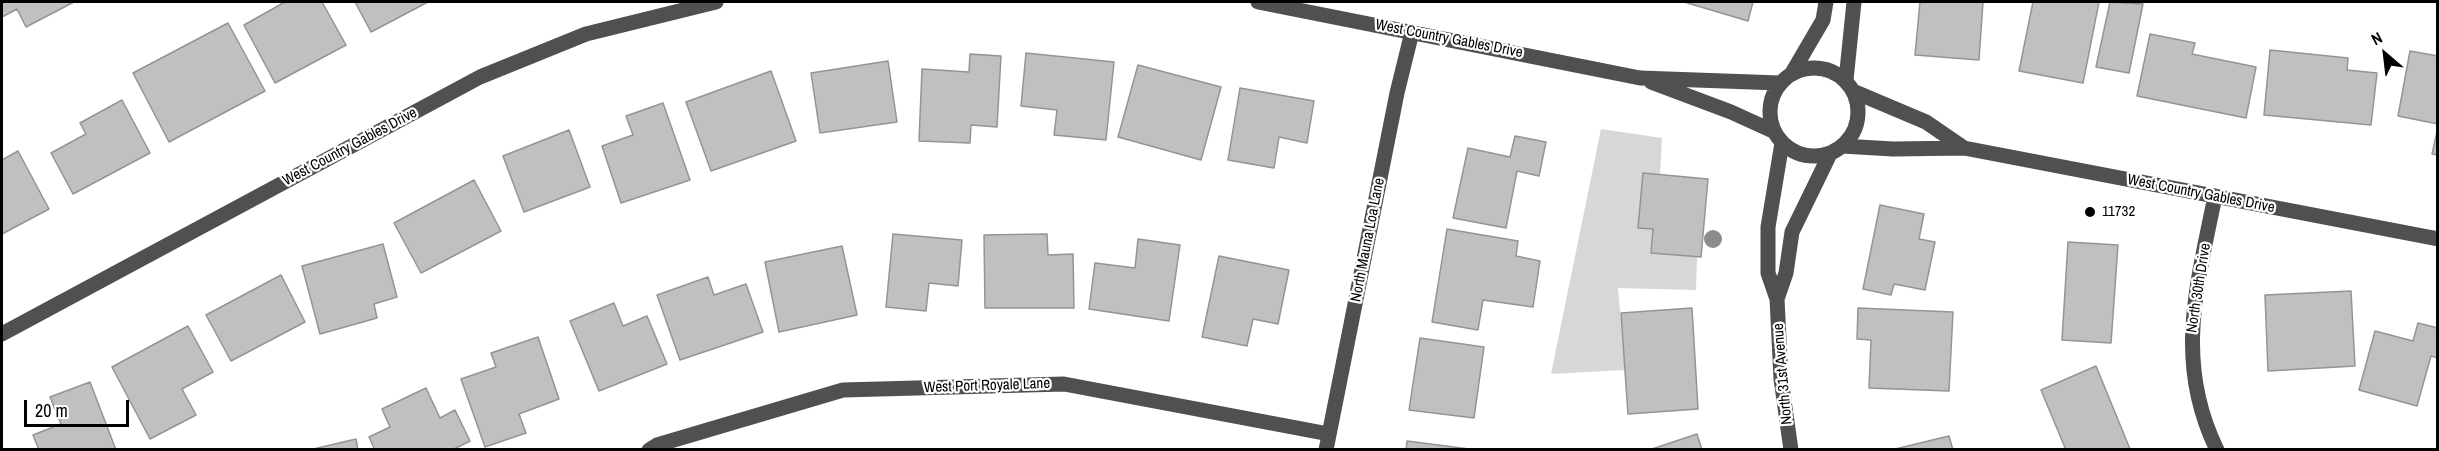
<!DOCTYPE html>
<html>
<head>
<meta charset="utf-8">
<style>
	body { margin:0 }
	#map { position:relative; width:2439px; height:451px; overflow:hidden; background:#fff; font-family:"Archivo Narrow",sans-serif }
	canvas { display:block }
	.frame { position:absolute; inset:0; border:3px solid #000; pointer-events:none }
	.north { position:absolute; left:2355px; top:24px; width:60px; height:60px; -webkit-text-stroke:4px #fff; paint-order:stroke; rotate:332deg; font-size:16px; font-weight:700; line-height:24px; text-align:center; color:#000 }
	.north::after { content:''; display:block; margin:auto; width:21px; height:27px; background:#000; clip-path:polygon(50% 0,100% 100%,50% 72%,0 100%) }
	.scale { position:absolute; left:24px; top:400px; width:105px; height:27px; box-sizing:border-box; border:3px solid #000; border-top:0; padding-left:8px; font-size:18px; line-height:21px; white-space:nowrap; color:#000; -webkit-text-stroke:4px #fff; paint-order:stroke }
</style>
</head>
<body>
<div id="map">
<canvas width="2439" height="451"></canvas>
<div class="frame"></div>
<div class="north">N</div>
<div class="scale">20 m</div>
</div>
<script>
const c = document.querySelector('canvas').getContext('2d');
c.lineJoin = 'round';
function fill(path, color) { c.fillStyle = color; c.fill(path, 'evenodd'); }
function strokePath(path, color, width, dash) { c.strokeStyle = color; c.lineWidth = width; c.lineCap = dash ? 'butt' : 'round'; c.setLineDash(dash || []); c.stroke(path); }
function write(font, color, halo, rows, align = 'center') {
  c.font = font + ' "Archivo Narrow",sans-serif'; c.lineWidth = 4.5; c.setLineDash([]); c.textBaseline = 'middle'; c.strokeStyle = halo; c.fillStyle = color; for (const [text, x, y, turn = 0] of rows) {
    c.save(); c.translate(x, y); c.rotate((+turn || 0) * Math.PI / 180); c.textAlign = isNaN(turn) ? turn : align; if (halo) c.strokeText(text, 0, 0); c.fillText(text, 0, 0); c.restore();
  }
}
fill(new Path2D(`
	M1601,129L1662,138L1660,175L1639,228L1653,229L1652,253L1697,257L1696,290L1618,288L1625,370L1551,374Z`), '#d7d7d7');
const building = new Path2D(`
	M2,2H74L26,27L17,9L2,17Z
	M285,2H322L346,45L275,83L244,25Z
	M355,2H428L371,32Z
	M1684,2H1753L1748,21Z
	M1920,2H1983L1979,60L1915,55Z
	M2033,2H2099L2083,83L2019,71Z
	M2110,2L2143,4L2129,73L2096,67Z
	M228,23L265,91L169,142L133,73Z
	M2150,34L2195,43L2192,54L2256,67L2246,118L2137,96Z
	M2270,50L2348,58L2347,70L2377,73L2371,125L2264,115Z
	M2410,51L2438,56V124L2398,116Z
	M1026,53L1114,62L1106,140L1054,135L1057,110L1021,106Z
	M970,54L1001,56L997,127L971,125L970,143L919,141L922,69L969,72Z
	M888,61L897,122L820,133L811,73Z
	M1138,65L1221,87L1201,160L1118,137Z
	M771,71L796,141L711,171L686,102Z
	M1240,88L1314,101L1307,143L1279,137L1274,168L1228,160Z
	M122,100L150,153L73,194L51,153L86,134L80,123Z
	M663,103L690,180L621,203L602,146L633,135L626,116Z
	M2438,127V155L2432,154Z
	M569,130L590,187L524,212L503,156Z
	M1515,136L1546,142L1539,176L1517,171L1506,228L1453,218L1468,148L1510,157Z
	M18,151L49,209L2,234V160Z
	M1643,173L1708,179L1701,257L1651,253L1653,229L1638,228Z
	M474,180L501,231L421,273L394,223Z
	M1880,205L1924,214L1919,239L1935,242L1925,290L1894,284L1891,295L1863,289Z
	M1447,229L1518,241L1516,256L1540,261L1533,307L1483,300L1478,330L1432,322Z
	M893,234L962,240L958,286L929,283L926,311L886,307Z
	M1047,234L1048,255L1073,254L1074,308H985L984,235Z
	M1138,239L1180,245L1169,321L1089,309L1095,263L1135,268Z
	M2068,242L2118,245L2111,343L2062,340Z
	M383,244L397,297L374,304L377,318L320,334L302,266Z
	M842,246L857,315L779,332L765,262Z
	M1219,256L1289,270L1278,324L1253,319L1247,346L1202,337Z
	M281,275L305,322L231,361L206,315Z
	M708,277L714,295L746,284L763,332L680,360L657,295Z
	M2351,291L2355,366L2268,371L2265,295Z
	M614,303L623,326L647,316L667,364L599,391L570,321Z
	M1692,308L1698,409L1628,414L1621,313Z
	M1858,308L1953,312L1949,391L1869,388L1871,340L1857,339Z
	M2418,323L2438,328V358L2431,356L2417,406L2359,390L2375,331L2413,341Z
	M188,326L213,372L182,389L196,415L150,439L112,367Z
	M538,337L559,399L519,414L526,433L485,447L461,379L496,367L491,353Z
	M1420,338L1484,347L1474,418L1409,410Z
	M2096,366L2130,449L2066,450L2041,390Z
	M90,382L116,450H39L33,435L61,424L50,397Z
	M426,388L440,418L455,410L470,441L452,450H375L369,437L390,427L382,409Z
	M1697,434L1702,450H1649Z
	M1949,436L1953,450H1891Z
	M356,439L358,450H309Z
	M1407,441L1477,450H1406Z`);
fill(building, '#c0c0c0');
strokePath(building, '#949494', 1.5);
strokePath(new Path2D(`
	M1258,2L1640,78L1780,83
	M1770 112a44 44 0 1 1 88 0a44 44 0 1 1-88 0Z
	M1792,73L1823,20L1826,2
	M1846,80L1854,2
	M1651,82L1731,112L1775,132
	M1855,92L1926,122L1964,148
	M1782,143L1768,227V273L1777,299L1781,379L1791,450
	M1842,146L1893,149L1964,148L2438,239
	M2215,196C2197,286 2174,362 2217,450
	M1777,299L1786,273L1792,232L1830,154
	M2,334L480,77L586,34L716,2
	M649,450L657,445L843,390L1064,384L1329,434
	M1326,450L1397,93L1412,32`), '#505050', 15);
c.fillStyle = '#8c8c8c';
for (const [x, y] of [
	[1713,239]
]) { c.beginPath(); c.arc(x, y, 9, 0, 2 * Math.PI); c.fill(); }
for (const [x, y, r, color] of [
	[2090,212,6,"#000"]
]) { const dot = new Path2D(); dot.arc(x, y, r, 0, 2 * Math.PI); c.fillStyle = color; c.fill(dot); strokePath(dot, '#fff', 2); }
write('15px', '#000', '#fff', [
	["West Country Gables Drive",1449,39,11],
	["West Country Gables Drive",350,147,-28],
	["West Country Gables Drive",2201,194,11],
	["North Mauna Loa Lane",1368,240,-79],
	["North 30th Drive",2199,288,-81],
	["North 31st Avenue",1783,374,-95],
	["West Port Royale Lane",987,386,-2]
]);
write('15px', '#000', '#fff', [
	["11732",2102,212]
], 'left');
</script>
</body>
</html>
